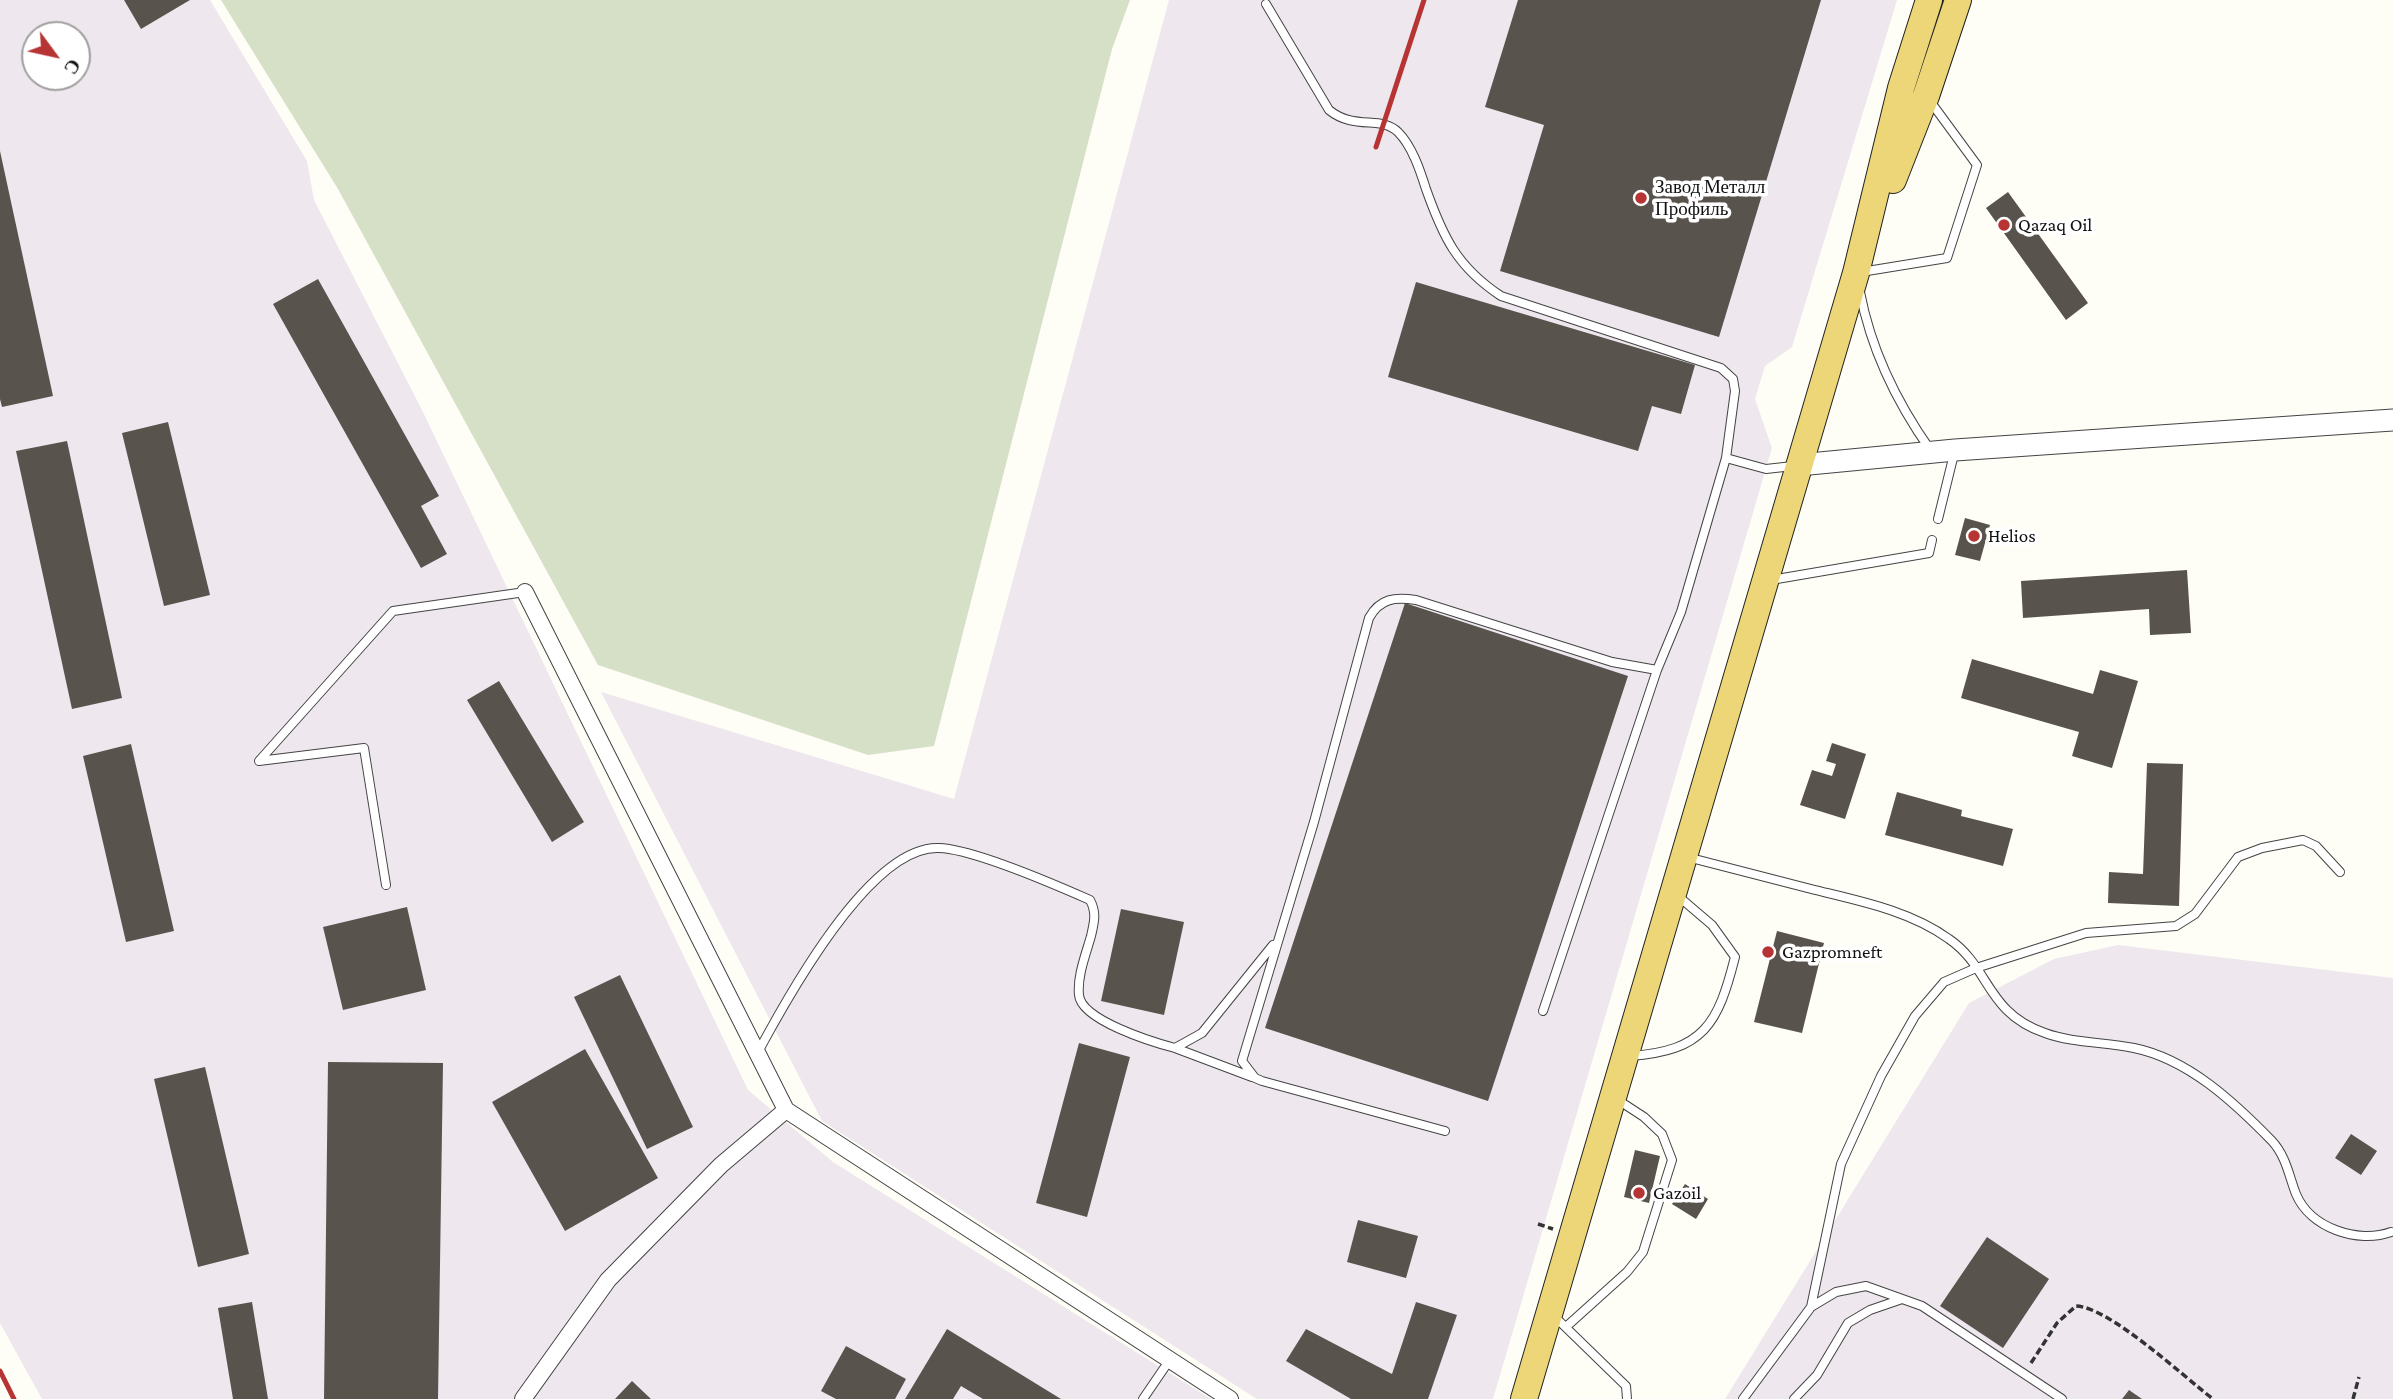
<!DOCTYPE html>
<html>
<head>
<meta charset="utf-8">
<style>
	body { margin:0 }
	#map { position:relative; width:2393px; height:1399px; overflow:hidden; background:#fefdf6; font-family:"Crimson Pro",serif }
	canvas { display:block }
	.north { position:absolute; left:21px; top:21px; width:70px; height:70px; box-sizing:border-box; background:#fff; border:2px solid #a0a0a0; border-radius:50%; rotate:123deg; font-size:19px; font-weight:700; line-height:28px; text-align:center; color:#111 }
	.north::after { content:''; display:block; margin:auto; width:24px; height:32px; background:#b63534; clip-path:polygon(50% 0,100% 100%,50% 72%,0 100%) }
</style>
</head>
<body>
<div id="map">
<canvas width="2393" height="1399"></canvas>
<div class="north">С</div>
</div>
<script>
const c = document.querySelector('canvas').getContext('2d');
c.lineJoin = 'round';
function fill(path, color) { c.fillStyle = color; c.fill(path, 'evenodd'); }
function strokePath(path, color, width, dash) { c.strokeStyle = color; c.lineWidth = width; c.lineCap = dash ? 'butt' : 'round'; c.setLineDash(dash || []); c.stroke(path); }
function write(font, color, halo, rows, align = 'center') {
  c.font = font + ' "Crimson Pro",serif'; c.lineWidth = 7; c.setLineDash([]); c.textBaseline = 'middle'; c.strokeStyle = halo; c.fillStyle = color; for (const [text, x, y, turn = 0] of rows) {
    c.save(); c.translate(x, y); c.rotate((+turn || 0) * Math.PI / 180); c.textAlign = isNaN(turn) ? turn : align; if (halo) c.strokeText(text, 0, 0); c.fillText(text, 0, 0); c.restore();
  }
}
fill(new Path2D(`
	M0,0H210L307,161L314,200L422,410L748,1090L833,1162L1211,1399H42L0,1323ZM35,35H77V77H35Z
	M1169,0H1897L1792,347L1765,366L1755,399L1772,448L1493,1399H1257L822,1121L601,692L954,799Z
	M2118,945L2393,978V1399H1725L1969,1003L2054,959Z`), '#eee7ee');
fill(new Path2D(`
	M221,0H1130L1112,49L934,746L868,755L598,665L338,189Z`), '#d6e0c7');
fill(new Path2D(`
	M124,0H190L141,29Z
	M1518,0H1821L1719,337L1500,271L1544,125L1485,107Z
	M0,151L53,396L2,407L0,399Z
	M2008,192L2088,303L2066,320L1986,208Z
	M318,279L439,496L421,506L447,554L421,568L273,304Z
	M1416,282L1695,365L1681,414L1652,406L1638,451L1388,377Z
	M168,422L210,595L164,606L122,433Z
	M67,441L122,698L72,709L16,451Z
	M1965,518L1990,525L1980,561L1955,555Z
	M2187,570L2191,633L2150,635L2149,609L2023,618L2021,581Z
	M1405,603L1628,676L1488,1101L1265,1028Z
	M1972,659L2093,694L2100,670L2138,681L2112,768L2072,756L2079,732L1961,698Z
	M499,681L584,822L552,842L467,700Z
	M1832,743L1866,754L1845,819L1800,805L1812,770L1832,776L1836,764L1826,761Z
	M131,744L174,931L126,942L83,756Z
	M2147,763L2183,764L2179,906L2108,903L2109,872L2143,874Z
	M1897,792L1962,810L1961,816L2013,829L2003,866L1885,835Z
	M407,907L426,990L343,1010L323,927Z
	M1121,909L1184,922L1164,1015L1101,1001Z
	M1777,931L1824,943L1802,1033L1754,1022Z
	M620,975L693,1127L647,1149L574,997Z
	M1079,1043L1130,1057L1087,1217L1036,1203Z
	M585,1049L658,1178L565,1231L492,1102Z
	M328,1062L443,1063L438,1399H324Z
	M205,1067L249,1254L198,1267L154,1079Z
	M2351,1134L2377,1151L2361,1175L2335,1158Z
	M1635,1150L1660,1156L1649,1203L1624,1197Z
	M1685,1184L1708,1199L1696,1219L1672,1204Z
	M1358,1220L1418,1236L1406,1278L1347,1262Z
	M1987,1237L2049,1279L2003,1348L1940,1306Z
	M252,1302L268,1399H233L218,1308Z
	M1416,1302L1457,1315L1428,1399H1351L1286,1361L1306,1329L1392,1374Z
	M947,1329L1061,1399H983L961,1386L953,1399H905Z
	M846,1346L906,1379L895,1399H836L821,1391Z
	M632,1381L651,1399H615Z
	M2129,1390L2142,1399H2122Z`), '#59534e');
const service = new Path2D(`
	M1266,4L1329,110C1355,131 1381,115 1398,132C1412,146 1420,170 1426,189C1443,237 1457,267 1501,296L1721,368L1733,379L1735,391L1726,458L1766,469L1793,466
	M1861,272L1947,258L1977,165L1930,101
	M1860,292C1871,350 1897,403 1931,451
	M1938,519L1955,450
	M1771,580L1929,553L1932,540
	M1687,857C1729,868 1772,879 1815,890C1860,901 1910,911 1949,939C1990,967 1986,1013 2045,1033C2072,1043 2105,1042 2134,1048C2188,1059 2234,1102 2272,1141C2286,1156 2289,1176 2296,1194C2310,1228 2358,1244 2391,1232
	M386,885L364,748L259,761L393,611L525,592
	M1543,1011L1657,670
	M1175,1048L1252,1077
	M758,1052C787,998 870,845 939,848C973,849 1056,885 1090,900C1097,913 1094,923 1091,936C1086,954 1077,976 1079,995C1081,1020 1152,1042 1175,1048L1202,1033L1273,945
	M1630,1056C1704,1051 1718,1024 1735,957L1712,925L1678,896
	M1445,1131L1262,1081L1255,1078L1242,1061L1314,822L1369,618C1380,598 1395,597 1416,600L1612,662L1657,670L1681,612L1726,458
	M1811,1307L1841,1164L1881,1076L1915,1016L1944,982L1976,968L2086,933L2176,926L2195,914L2238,857L2262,848L2303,840L2316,846L2340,872
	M1552,1314L1626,1386L1627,1399
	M1567,1326L1627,1272L1643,1252L1672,1160L1662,1134L1644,1117L1618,1100
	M1143,1399L1171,1358
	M1743,1399L1811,1307L1836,1292L1866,1286L1922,1306L2062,1399
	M1794,1399L1817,1375L1848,1323L1870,1310L1902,1299`);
const minor = new Path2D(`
	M525,592L786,1110L1230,1399
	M523,1399L608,1280L721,1165L786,1110`);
const tertiary = new Path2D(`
	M1799,465L1955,450L2393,420`);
const primary = new Path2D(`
	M1893,180L1926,96L1958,0
	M1524,1399L1856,273L1901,88L1929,0`);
strokePath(service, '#444', 10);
strokePath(minor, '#444', 18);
strokePath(tertiary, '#444', 23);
strokePath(primary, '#222', 28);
strokePath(new Path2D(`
	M1538,1224L1553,1229
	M2031,1363L2057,1323L2076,1306C2109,1307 2183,1376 2213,1399
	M2353,1399L2359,1377`), '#333', 3.5, [7, 3.5]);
strokePath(service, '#fff', 8);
strokePath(minor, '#fff', 16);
strokePath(tertiary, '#fff', 21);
strokePath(primary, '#ecd678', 26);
strokePath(new Path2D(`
	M1376,147L1424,0
	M0,1371L14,1399`), '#b63534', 5);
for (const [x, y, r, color] of [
	[1641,198,7,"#b63534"],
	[2004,225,7,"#b63534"],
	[1974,536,7,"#b63534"],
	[1768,952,7,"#b63534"],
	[1639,1193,7,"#b63534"]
]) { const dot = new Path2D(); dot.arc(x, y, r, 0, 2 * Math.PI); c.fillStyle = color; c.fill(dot); strokePath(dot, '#fff', 2.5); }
write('19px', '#111', '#fff', [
	["Завод Металл",1655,187],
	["Профиль",1655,209],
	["Qazaq Oil",2018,225],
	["Helios",1988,536],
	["Gazpromneft",1782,952],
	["Gazoil",1653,1193]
], 'left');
</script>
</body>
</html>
